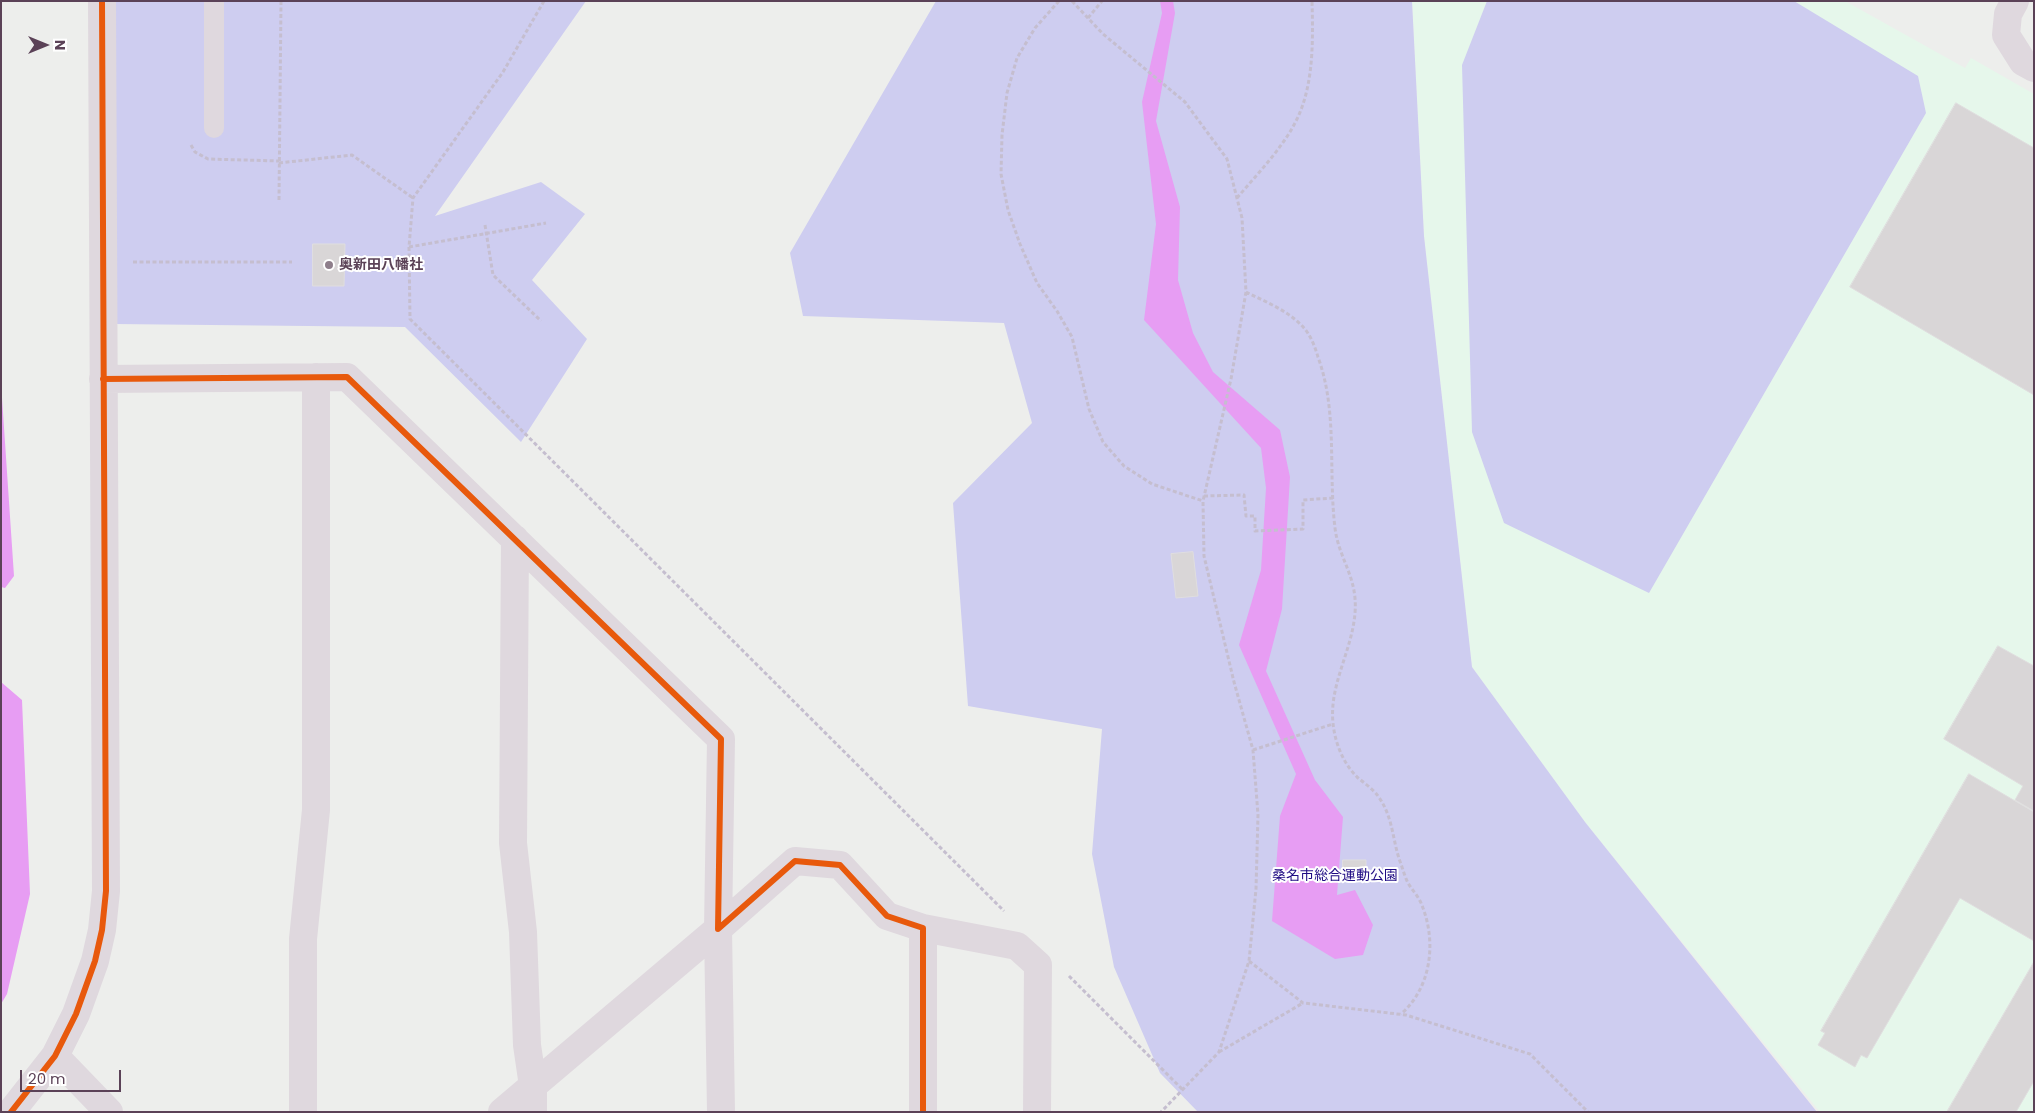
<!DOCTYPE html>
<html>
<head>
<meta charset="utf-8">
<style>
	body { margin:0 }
	#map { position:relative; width:2035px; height:1113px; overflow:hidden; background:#edeeec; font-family:Poppins,sans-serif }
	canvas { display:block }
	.frame { position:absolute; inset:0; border:2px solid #5b4257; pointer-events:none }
	.north { position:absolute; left:20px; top:20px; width:50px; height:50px; -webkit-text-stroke:4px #fff; paint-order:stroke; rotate:90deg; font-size:14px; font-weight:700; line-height:20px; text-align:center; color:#5b4257 }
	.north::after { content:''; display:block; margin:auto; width:18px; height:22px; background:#5b4257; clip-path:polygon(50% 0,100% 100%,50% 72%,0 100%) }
	.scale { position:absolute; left:20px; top:1070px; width:101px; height:22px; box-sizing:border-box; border:2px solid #5b4257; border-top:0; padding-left:6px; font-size:15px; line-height:18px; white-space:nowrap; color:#5b4257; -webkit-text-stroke:4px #fff; paint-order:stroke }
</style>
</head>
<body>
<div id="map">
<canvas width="2035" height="1113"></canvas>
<div class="frame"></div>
<div class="north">N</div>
<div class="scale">20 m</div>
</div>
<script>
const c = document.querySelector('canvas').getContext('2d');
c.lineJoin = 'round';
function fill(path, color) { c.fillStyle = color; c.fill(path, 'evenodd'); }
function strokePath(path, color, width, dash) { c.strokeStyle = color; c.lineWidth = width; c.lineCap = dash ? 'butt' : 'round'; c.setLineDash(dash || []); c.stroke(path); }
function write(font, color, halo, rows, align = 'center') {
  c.font = font + ' Poppins,"Noto Sans JP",sans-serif'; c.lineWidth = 4; c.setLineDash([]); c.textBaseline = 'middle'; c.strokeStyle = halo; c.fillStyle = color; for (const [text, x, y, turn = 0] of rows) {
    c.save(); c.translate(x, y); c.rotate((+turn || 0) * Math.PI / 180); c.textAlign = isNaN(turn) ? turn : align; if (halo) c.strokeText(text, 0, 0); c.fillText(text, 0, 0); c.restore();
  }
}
fill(new Path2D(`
	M1412,1H1845L1965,68L1971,58L2034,94V1112H1820L1585,822L1472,667L1424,236Z`), '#e6f7eb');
fill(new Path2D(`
	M116,1H586L435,216L541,182L585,214L532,280L587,339L521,442L405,327L114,324Z
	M936,1H1412L1424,236L1472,667L1585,822L1817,1112H1198L1160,1073L1114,967L1092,854L1102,729L968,706L953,503L1032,423L1004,323L803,316L790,253Z
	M1487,1H1794L1918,76L1926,113L1649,593L1504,523L1472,432L1462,65Z`), '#cecdf0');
fill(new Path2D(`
	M1160,1H1173L1175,13L1156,121L1180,207L1178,280L1193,333L1213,372L1280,430L1290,477L1282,609L1266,671L1315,780L1343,817L1337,895L1355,890L1373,925L1363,955L1335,959L1272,921L1280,816L1296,774L1239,645L1261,570L1266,488L1261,448L1144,320L1156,224L1142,102L1162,13Z
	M1,383L14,576L5,588L1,587Z
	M1,682L22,700L30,894L7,994L1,1004Z`), '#e79df3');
const building = new Path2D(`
	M1956,103L2034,148V395L1850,287Z
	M313,244H345L344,286H313Z
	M1193,552L1198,596L1176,598L1171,554Z
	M1998,646L2034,666V811L2015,800L2023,786L1944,739Z
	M1969,774L2034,812V941L1960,898L1867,1058L1861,1055L1855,1067L1818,1045L1825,1033L1821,1031Z
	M1343,860H1366V880H1343Z
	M2034,962V1081L2016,1112H1947Z`);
fill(building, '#d9d6d7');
strokePath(building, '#e0dedf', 1);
strokePath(new Path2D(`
	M544,1L503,72L413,198L409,247L410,319L1004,911
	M1059,1L1035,28L1017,58L1007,93L1002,135L1001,174L1008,210L1020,244L1037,283L1057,311L1072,337L1089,409L1103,442L1124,466L1152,484L1203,501
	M1072,1L1103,34L1185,102L1227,159L1242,218L1246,292L1231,379L1203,501L1204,556L1234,682L1253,750L1258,815L1256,889L1249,961L1219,1052L1161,1112
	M1088,18L1102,1
	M191,145L195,152L208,159L279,161
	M279,163L352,155L413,198
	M1237,198C1258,173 1283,148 1297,119C1314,84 1313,39 1312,1
	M279,200L281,1
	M485,225L493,275L541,321
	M409,247L546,223
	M133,262H292
	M1246,292C1266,302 1289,311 1304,328C1311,336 1315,347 1318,357C1338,412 1328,470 1335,528C1339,560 1358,577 1355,613C1352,651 1329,685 1333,723C1335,743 1343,763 1357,777C1364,783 1373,789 1378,796C1394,818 1392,841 1401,864C1403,870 1405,877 1408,883C1412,890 1418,896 1421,903C1437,940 1432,987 1401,1014
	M1204,496L1244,495L1246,516H1255V531L1303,529V500L1333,498
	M1253,750L1333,724
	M1249,961L1303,1003L1406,1015L1530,1054L1588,1112
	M1069,976L1183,1090
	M1219,1052L1303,1003`), '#c5becf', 3, [4, 2.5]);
strokePath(new Path2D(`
	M214,1V128`), '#dfd8de', 20);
strokePath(new Path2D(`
	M2015,1L2008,14L2006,35L2023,62L2034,68
	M103,379L347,377L721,739L718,929L795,861L840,865L887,916L923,928V1112
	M515,539L513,843L523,932L527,1045L533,1086V1112
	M923,928L1017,946L1038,965L1037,1112
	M718,929L721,1112
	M55,1056L109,1112
	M11,1112L55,1056L76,1014L95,961L102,930L106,891L102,1
	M303,1112V939L316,810V377
	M502,1112L718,929`), '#dfd8de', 28);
strokePath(new Path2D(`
	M103,379L347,377L721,739L718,929L795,861L840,865L887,916L923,928V1112
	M11,1112L55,1056L76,1014L95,961L102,930L106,891L102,1`), '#e8590c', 6);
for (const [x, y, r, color] of [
	[329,265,5,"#8e7e8b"]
]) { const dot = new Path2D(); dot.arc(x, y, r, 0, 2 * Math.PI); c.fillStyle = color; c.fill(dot); strokePath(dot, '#fff', 2); }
write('bold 14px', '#5b4257', '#fff', [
	["奥新田八幡社",339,265]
], 'left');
write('14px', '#1f0b83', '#fff', [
	["桑名市総合運動公園",1335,876]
]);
</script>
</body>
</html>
